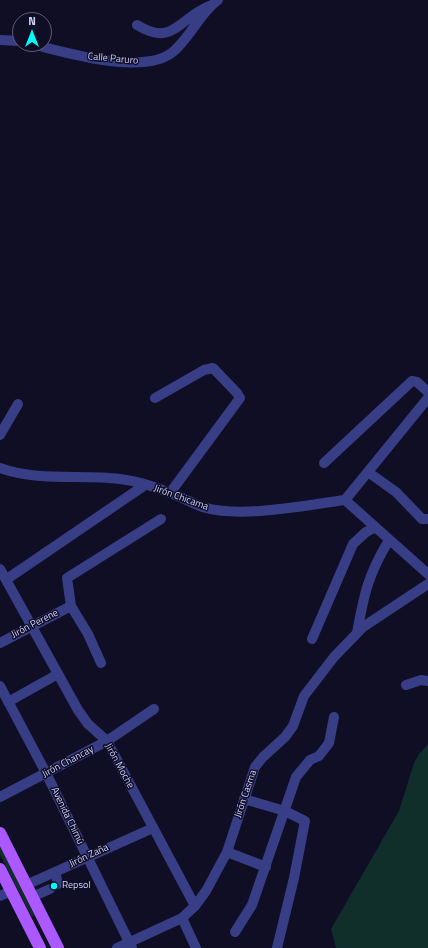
<!DOCTYPE html>
<html>
<head>
<meta charset="utf-8">
<style>
	body { margin:0 }
	#map { position:relative; width:428px; height:948px; overflow:hidden; background:#0f0e25; font-family:"Titillium Web",sans-serif }
	canvas { display:block }
	.north { position:absolute; left:12px; top:12px; width:40px; height:40px; box-sizing:border-box; background:#0f0e25; border:1px solid #5d5c7c; border-radius:50%; rotate:0deg; font-size:11px; font-weight:700; line-height:16px; text-align:center; color:#d1d2ff }
	.north::after { content:''; display:block; margin:auto; width:14px; height:18px; background:#00fcf6; clip-path:polygon(50% 0,100% 100%,50% 72%,0 100%) }
</style>
</head>
<body>
<div id="map">
<canvas width="428" height="948"></canvas>
<div class="north">N</div>
</div>
<script>
const c = document.querySelector('canvas').getContext('2d');
c.lineJoin = 'round';
function fill(path, color) { c.fillStyle = color; c.fill(path, 'evenodd'); }
function strokePath(path, color, width, dash) { c.strokeStyle = color; c.lineWidth = width; c.lineCap = dash ? 'butt' : 'round'; c.setLineDash(dash || []); c.stroke(path); }
function write(font, color, halo, rows, align = 'center') {
  c.font = font + ' "Titillium Web",sans-serif'; c.lineWidth = 3; c.setLineDash([]); c.textBaseline = 'middle'; c.strokeStyle = halo; c.fillStyle = color; for (const [text, x, y, turn = 0] of rows) {
    c.save(); c.translate(x, y); c.rotate((+turn || 0) * Math.PI / 180); c.textAlign = isNaN(turn) ? turn : align; if (halo) c.strokeText(text, 0, 0); c.fillText(text, 0, 0); c.restore();
  }
}
fill(new Path2D(`
	M428,744V948H336L331,929L399,811L414,763L419,754Z
	M0,846L34,915L32,917L0,855Z`), '#112f2a');
strokePath(new Path2D(`
	M137,25C173,47 178,19 209,6
	M0,40L20,41
	M31,44C65,52 145,77 174,51C191,36 200,13 218,0
	M155,398L204,370L213,368L237,393L240,398L170,493
	M0,435L18,404
	M324,463L412,381L417,382L428,392
	M0,468C39,482 80,474 120,479C138,481 156,487 173,494C184,498 195,505 206,508C244,518 305,505 345,500L428,574
	M368,472L396,492L422,519H428
	M345,500L428,398
	M0,569L78,710L88,724L107,741L195,906
	M7,579L145,485
	M357,633C364,594 368,575 389,540
	M312,639L353,544L366,532L374,528
	M0,643L71,606
	M101,663L88,634L71,606L67,578L161,519
	M406,685L421,680L428,681
	M0,686L46,773L132,948
	M8,702L58,674
	M0,797L107,741L154,709
	M244,799L285,811L305,821L294,878L277,948
	M227,852L266,867
	M55,872L58,884
	M26,885L153,828
	M0,896L11,891
	M32,897L50,889
	M182,918L196,948
	M235,932L252,905L296,777L310,760L319,756L329,743L334,717
	M117,948L182,918L195,906L206,891L227,852L255,767L263,757L285,737L293,726L304,696L334,657L363,627L428,584`), '#383e85', 10);
strokePath(new Path2D(`
	M0,833L58,948
	M0,869L40,948`), '#ac58ff', 12);
for (const [x, y, r, color] of [
	[54,886,4,"#00fcf6"]
]) { const dot = new Path2D(); dot.arc(x, y, r, 0, 2 * Math.PI); c.fillStyle = color; c.fill(dot); strokePath(dot, '#0f0e25', 1.5); }
write('10px', '#d1d2ff', '#0f0e25', [
	["Calle Paruro",113,59,5],
	["Jirón Chicama",181,498,20],
	["Jirón Perene",35,624,-27],
	["Jirón Chancay",68,762,-28],
	["Jirón Moche",119,766,61],
	["Jirón Casma",246,794,-71],
	["Avenida Chimú",67,816,64],
	["Jirón Zaña",89,856,-25]
]);
write('10px', '#d1d2ff', '#0f0e25', [
	["Repsol",62,886]
], 'left');
</script>
</body>
</html>
